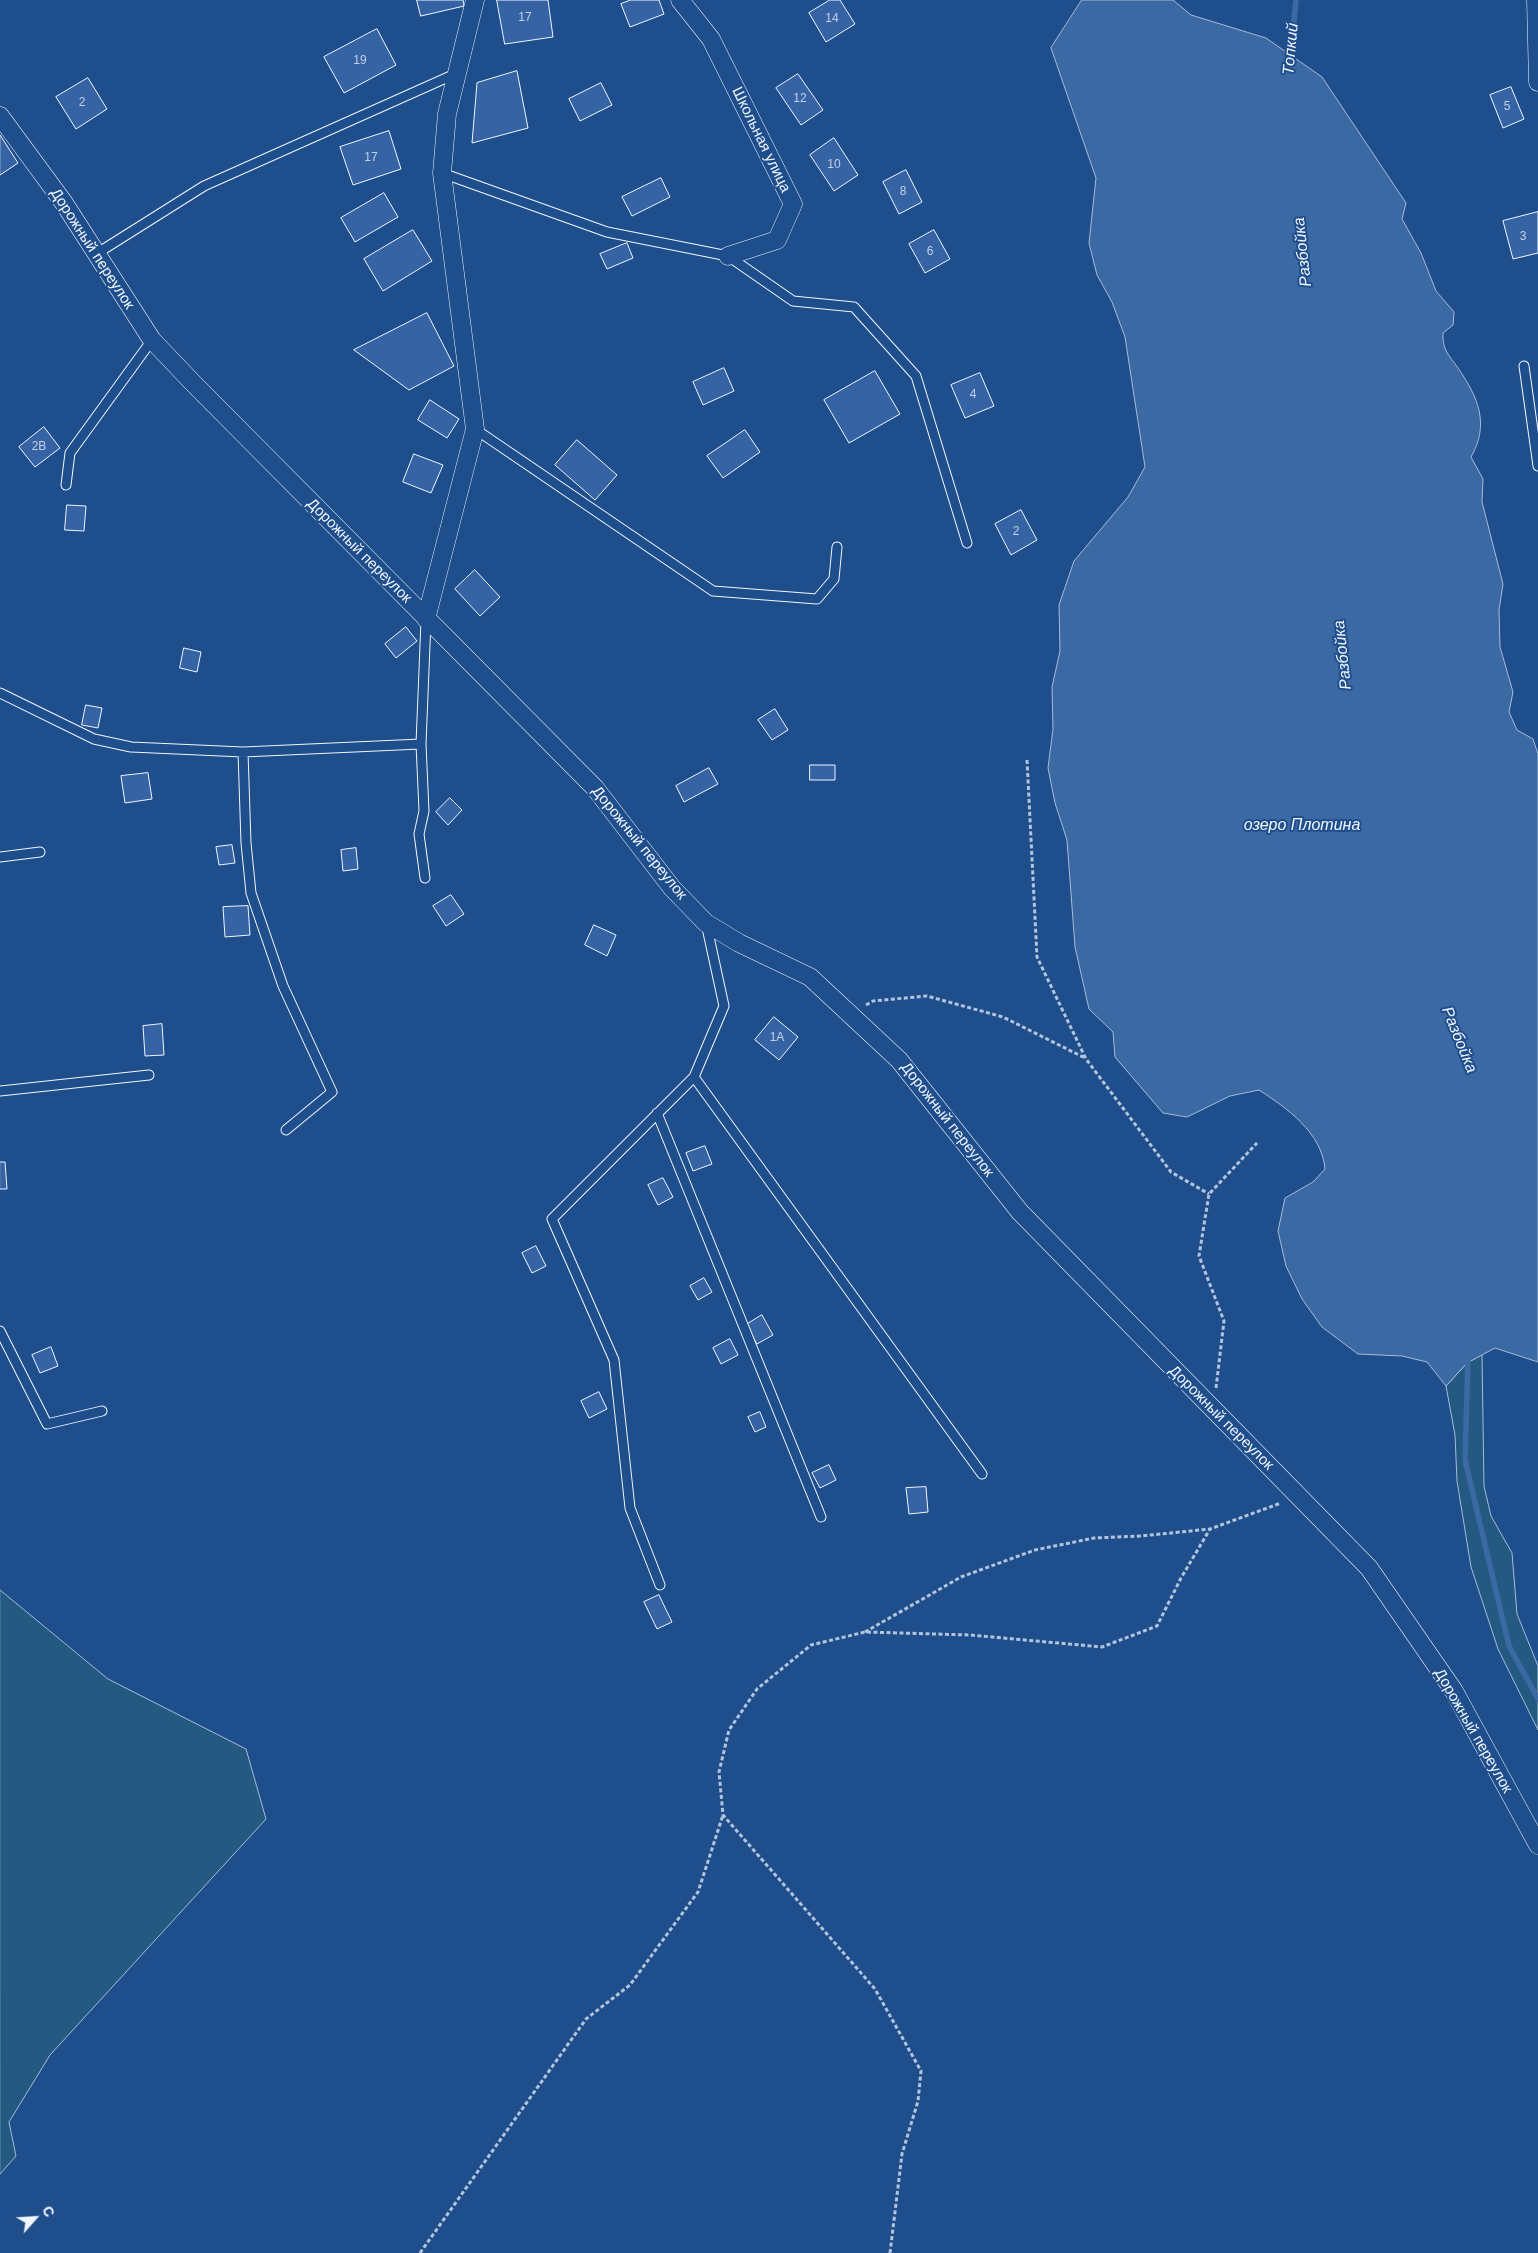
<!DOCTYPE html>
<html>
<head>
<meta charset="utf-8">
<style>
	body { margin:0 }
	#map { position:relative; width:1538px; height:2253px; overflow:hidden; background:#1f4e8c; font-family:Helvetica,sans-serif }
	canvas { display:block }
	.north { position:absolute; left:10px; top:2193px; width:50px; height:50px; -webkit-text-stroke:4px #1f4e8c; paint-order:stroke; rotate:64deg; font-size:14px; font-weight:700; line-height:20px; text-align:center; color:#f2f6ff }
	.north::after { content:''; display:block; margin:auto; width:18px; height:22px; background:#f2f6ff; clip-path:polygon(50% 0,100% 100%,50% 72%,0 100%) }
</style>
</head>
<body>
<div id="map">
<canvas width="1538" height="2253"></canvas>
<div class="north">С</div>
</div>
<script>
const c = document.querySelector('canvas').getContext('2d');
c.lineJoin = 'round';
function fill(path, color) { c.fillStyle = color; c.fill(path, 'evenodd'); }
function strokePath(path, color, width, dash) { c.strokeStyle = color; c.lineWidth = width; c.lineCap = dash ? 'butt' : 'round'; c.setLineDash(dash || []); c.stroke(path); }
function write(font, color, halo, rows, align = 'center') {
  c.font = font + ' Helvetica,sans-serif'; c.lineWidth = 4; c.setLineDash([]); c.textBaseline = 'middle'; c.strokeStyle = halo; c.fillStyle = color; for (const [text, x, y, turn = 0] of rows) {
    c.save(); c.translate(x, y); c.rotate((+turn || 0) * Math.PI / 180); c.textAlign = isNaN(turn) ? turn : align; if (halo) c.strokeText(text, 0, 0); c.fillText(text, 0, 0); c.restore();
  }
}
const green = new Path2D(`
	M1482,1355L1484,1486L1491,1516L1512,1553L1517,1614L1538,1666V1730L1498,1649L1471,1567L1457,1481L1455,1435L1446,1386L1467,1363Z
	M0,1590L108,1679L246,1749L266,1819L50,2055L9,2122L16,2156L0,2174Z`);
fill(green, '#245a82');
strokePath(green, '#a8bbd7', 1);
const water = new Path2D(`
	M1082,0H1173L1191,15L1266,38L1322,77L1406,203L1402,219L1421,253L1436,291L1454,312L1453,325L1443,333C1442,350 1449,355 1458,368C1478,397 1490,424 1471,457L1483,479L1482,502L1503,584L1499,610L1500,647L1513,692L1509,712L1517,730L1533,739L1538,754V1362L1495,1348L1467,1363L1446,1386L1427,1362L1402,1356L1358,1354L1322,1327L1302,1299L1286,1266L1278,1231L1285,1198L1313,1182L1325,1169C1322,1133 1287,1108 1259,1090L1230,1096L1187,1117L1163,1113L1115,1057L1113,1032L1089,1009L1075,947L1067,840L1055,803L1048,768L1053,729L1052,687L1060,651L1059,605L1074,561L1128,497L1145,467L1125,337L1112,302L1097,275L1089,243L1096,178L1051,48Z`);
fill(water, '#3b69a3');
strokePath(water, '#a8bbd7', 1);
strokePath(new Path2D(`
	M1290,63L1296,0
	M1468,1358L1465,1460L1509,1646L1538,1699`), '#3b69a3', 5.5);
const building = new Path2D(`
	M417,0H463L464,6L421,16Z
	M497,0H548L553,37L505,44Z
	M631,0H659L664,14L630,27L621,4Z
	M830,0H840L855,24L826,42L809,13Z
	M377,29L396,65L344,93L324,57Z
	M517,71L528,128L472,143L477,83Z
	M798,74L823,110L801,125L776,88Z
	M88,78L107,109L76,129L56,97Z
	M601,83L612,105L580,121L569,99Z
	M1511,87L1524,119L1503,128L1490,95Z
	M389,131L401,169L353,185L340,147Z
	M0,135L18,163L0,175Z
	M834,138L858,175L834,191L810,155Z
	M906,170L922,202L899,214L883,182Z
	M661,178L670,197L632,216L622,197Z
	M384,193L398,217L355,242L341,218Z
	M1538,212V253L1513,259L1503,221Z
	M413,230L432,261L383,291L364,259Z
	M934,230L950,259L925,273L909,244Z
	M627,243L633,258L607,269L600,254Z
	M427,313L454,366L409,390L354,350Z
	M724,368L734,391L703,405L693,382Z
	M875,371L900,414L849,443L824,400Z
	M980,373L994,406L965,418L951,385Z
	M430,400L459,419L447,438L418,420Z
	M44,427L60,448L35,467L19,447Z
	M745,430L760,452L723,478L707,456Z
	M577,440L617,475L595,500L555,465Z
	M414,454L443,465L431,493L403,482Z
	M67,505L86,506L84,531L65,530Z
	M1021,510L1037,540L1011,555L995,524Z
	M475,570L500,597L480,616L455,589Z
	M406,627L417,641L396,658L385,644Z
	M184,648L201,652L197,672L180,668Z
	M86,705L102,708L98,728L82,725Z
	M775,709L788,730L772,740L758,720Z
	M810,765H835V780H810Z
	M709,768L718,784L684,802L676,786Z
	M148,773L152,799L125,803L121,776Z
	M450,798L462,810L448,825L436,812Z
	M232,845L235,863L219,865L216,847Z
	M356,848L358,869L343,871L341,850Z
	M451,895L464,914L446,926L433,906Z
	M248,906L250,935L225,937L223,907Z
	M594,925L616,935L607,956L585,945Z
	M774,1017L798,1037L779,1060L755,1040Z
	M162,1024L164,1055L145,1056L143,1026Z
	M705,1146L712,1164L693,1171L686,1153Z
	M0,1162H5L7,1189H0Z
	M663,1178L673,1197L658,1205L648,1185Z
	M536,1246L546,1266L532,1273L522,1253Z
	M704,1278L712,1292L698,1300L690,1286Z
	M762,1315L773,1335L757,1344L746,1325Z
	M730,1339L738,1355L721,1364L713,1348Z
	M51,1347L58,1366L40,1373L32,1355Z
	M599,1392L607,1409L589,1418L581,1401Z
	M760,1412L766,1427L755,1432L748,1417Z
	M829,1465L836,1480L820,1488L812,1473Z
	M926,1487L928,1512L909,1514L906,1488Z
	M659,1595L672,1622L657,1629L644,1602Z`);
fill(building, '#3563a3');
strokePath(building, '#f2f6ff', 1);
const service = new Path2D(`
	M442,173L607,232L728,256L793,301L854,307L916,376L967,543
	M96,254L204,186L455,74
	M1524,366L1538,466
	M475,429L713,591L817,599L834,579L837,547
	M66,485L70,453L152,340
	M0,693L94,739L131,747L243,752L421,744
	M243,752L246,843L251,893L283,986L332,1092L286,1130
	M0,857L40,852
	M425,878L419,834L424,811L421,744L426,620
	M706,923L724,1006L694,1077L982,1474
	M0,1091L149,1075
	M657,1113L821,1517
	M0,1331L47,1424L102,1411
	M660,1585L630,1508L614,1360L552,1219L694,1077`);
const minor = new Path2D(`
	M680,0L711,39L793,204L777,240L728,256
	M1536,0L1538,82
	M0,116L64,203L152,340L193,383L595,788L672,888L706,923L739,943L810,977L899,1060L1020,1212L1369,1568L1454,1691L1538,1845
	M426,619L475,429L442,173L447,114L475,0`);
strokePath(service, '#f2f6ff', 11);
strokePath(minor, '#f2f6ff', 19);
strokePath(new Path2D(`
	M1027,760L1037,957L1086,1059L1171,1172L1209,1194
	M866,1005L873,1001L927,996L1003,1017L1085,1058
	M1216,1388L1224,1321L1199,1256L1209,1194L1257,1143
	M865,1632L961,1577L1035,1550L1094,1538L1141,1536L1210,1529
	M420,2253L586,2019L630,1985L698,1892L723,1815
	M890,2253L902,2154L918,2101L921,2071L875,1989L723,1815L719,1772L729,1730L757,1689L811,1645L865,1632L970,1635L1102,1647L1157,1626L1181,1578L1210,1529L1281,1503`), '#b3c4dc', 3, [4, 2.5]);
strokePath(service, '#1f4e8c', 9);
strokePath(minor, '#1f4e8c', 18);
write('12px', '#c3d1e8', null, [
	["17",525,18],
	["14",832,19],
	["19",360,61],
	["12",800,99],
	["2",82,103],
	["5",1507,107],
	["17",371,158],
	["10",834,165],
	["8",903,192],
	["3",1523,237],
	["6",930,252],
	["4",973,395],
	["2В",39,447],
	["2",1016,532],
	["1А",777,1038]
]);
write('15px', '#f2f6ff', '#1f4e8c', [
	["Школьная улица",761,140,64],
	["Дорожный переулок",92,249,57],
	["Дорожный переулок",359,551,45],
	["Дорожный переулок",639,843,51],
	["Дорожный переулок",947,1120,52],
	["Дорожный переулок",1221,1418,45],
	["Дорожный переулок",1473,1731,60]
]);
write('italic 16px', '#f2f6ff', '#1f4e8c', [
	["Топкий",1291,49,-85],
	["Разбойка",1303,252,-96],
	["Разбойка",1343,655,-96],
	["озеро Плотина",1302,826],
	["Разбойка",1459,1040,68]
]);
</script>
</body>
</html>
